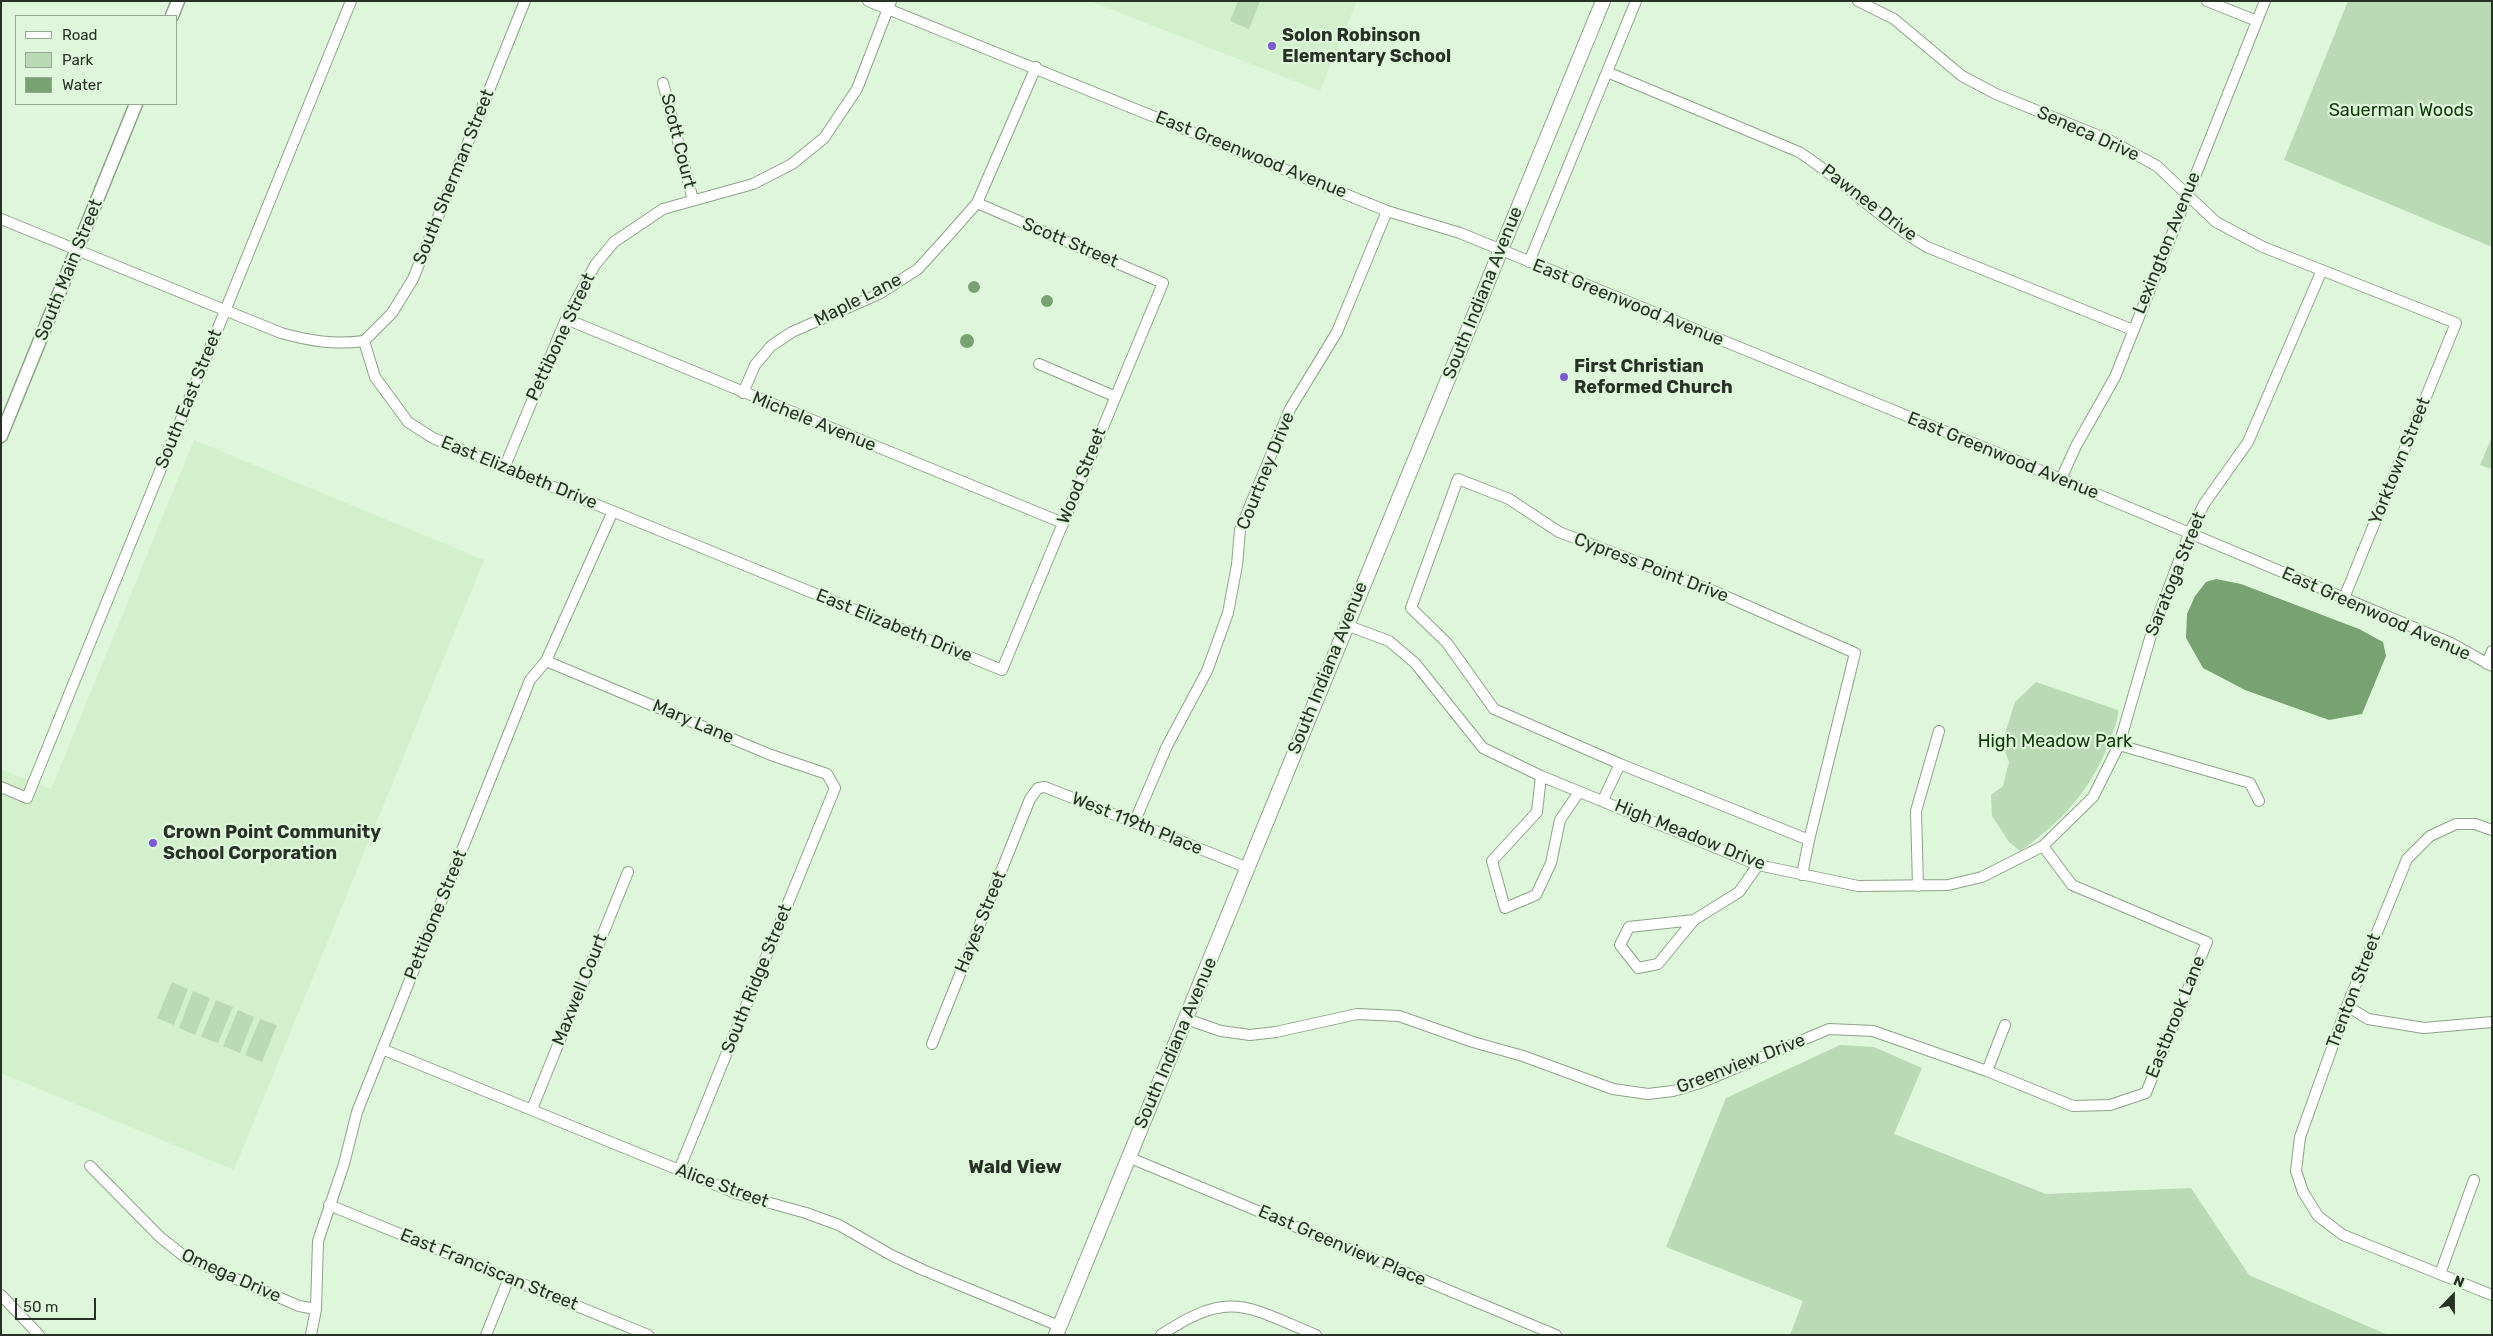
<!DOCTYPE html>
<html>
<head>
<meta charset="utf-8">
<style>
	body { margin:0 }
	#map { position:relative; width:2493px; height:1336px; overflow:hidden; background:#def7da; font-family:Rubik,sans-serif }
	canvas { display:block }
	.frame { position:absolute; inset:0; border:2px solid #283126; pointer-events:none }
	.legend { position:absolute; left:15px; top:15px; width:162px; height:90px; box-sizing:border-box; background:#def7da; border:1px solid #95a892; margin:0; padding:6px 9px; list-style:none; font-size:15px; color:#283126 }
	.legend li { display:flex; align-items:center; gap:10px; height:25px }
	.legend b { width:25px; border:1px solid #95a892 }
	.north { position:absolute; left:2428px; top:1271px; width:50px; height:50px; -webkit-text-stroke:4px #def7da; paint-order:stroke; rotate:22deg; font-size:14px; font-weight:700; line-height:20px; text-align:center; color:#283126 }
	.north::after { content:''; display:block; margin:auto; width:18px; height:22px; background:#283126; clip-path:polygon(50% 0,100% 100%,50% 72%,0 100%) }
	.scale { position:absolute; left:15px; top:1298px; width:81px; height:22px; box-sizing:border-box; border:2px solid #283126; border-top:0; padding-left:6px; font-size:15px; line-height:18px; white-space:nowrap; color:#283126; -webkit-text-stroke:4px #def7da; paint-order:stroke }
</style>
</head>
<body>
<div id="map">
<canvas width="2493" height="1336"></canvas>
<div class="frame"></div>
<ul class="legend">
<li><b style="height:6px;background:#fff"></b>Road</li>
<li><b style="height:14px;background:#bad9b5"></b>Park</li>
<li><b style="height:14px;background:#79a272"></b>Water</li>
</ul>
<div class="north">N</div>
<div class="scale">50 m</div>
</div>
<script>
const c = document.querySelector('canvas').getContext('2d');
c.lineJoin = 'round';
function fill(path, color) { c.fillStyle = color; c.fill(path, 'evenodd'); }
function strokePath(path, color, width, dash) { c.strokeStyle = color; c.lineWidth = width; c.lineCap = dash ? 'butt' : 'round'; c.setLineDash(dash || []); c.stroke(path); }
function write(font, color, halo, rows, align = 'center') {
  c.font = font + ' Rubik,sans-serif'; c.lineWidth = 4.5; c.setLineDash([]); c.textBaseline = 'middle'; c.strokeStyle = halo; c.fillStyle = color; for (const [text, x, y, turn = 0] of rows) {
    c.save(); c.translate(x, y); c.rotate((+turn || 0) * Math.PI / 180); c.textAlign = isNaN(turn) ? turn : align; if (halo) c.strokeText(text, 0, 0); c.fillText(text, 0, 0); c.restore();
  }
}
fill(new Path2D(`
	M1090,1H1357L1320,91Z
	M194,440L484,560L234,1170L1,1073V769L51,789Z`), '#d2f0cc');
fill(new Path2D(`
	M1238,1H1260L1249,29L1230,21Z
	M2348,1H2492V247L2284,160Z
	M2492,437V469L2480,465Z
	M2036,682L2118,710C2118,720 2114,730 2110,739C2094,787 2061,823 2020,851L2009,842L1992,816L1991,795L2003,786L2009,762L2002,743L2015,702Z
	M172,982L188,989L174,1025L157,1018Z
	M193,991L210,998L195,1035L179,1028Z
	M216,1000L233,1007L218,1043L201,1037Z
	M238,1010L254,1017L240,1053L223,1046Z
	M260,1019L277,1025L262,1062L245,1055Z
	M1840,1045L1874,1047L1922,1068L1894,1134L2046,1194L2191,1188L2249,1275L2388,1335H1790L1803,1301L1666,1247L1726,1098Z`), '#bad9b5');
fill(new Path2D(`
	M968 287a6 6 0 1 1 12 0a6 6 0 1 1-12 0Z
	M1041 301a6 6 0 1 1 12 0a6 6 0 1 1-12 0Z
	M960 341a7 7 0 1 1 14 0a7 7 0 1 1-14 0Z
	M2216,579L2241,584L2359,629L2383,642L2386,656L2362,714L2329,720L2245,690L2203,668L2186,638L2187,614L2195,596L2206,582Z`), '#79a272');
const minor = new Path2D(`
	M868,1L1387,211L1460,233L2061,479L2451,643L2492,666
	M1858,1L1894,19L1962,76L1996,94L2109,140L2157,166L2216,222L2263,247L2456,323L2344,598
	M2207,1L2257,21
	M1607,72L1799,152C1844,181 1881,220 1927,247L2133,330
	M663,83L693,200
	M1,219L281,333C310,341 334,345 364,341
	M1529,262L1636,1
	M566,319L1063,523
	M364,341L375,377L408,422L433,438L1002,670L1163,283L977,203
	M364,341L392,313L413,279L525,1
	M1039,364L1114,396
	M743,393L755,365L771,346L792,332L879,294L918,269L947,237L977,203L1036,67
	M505,466L566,319L595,265L614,242L663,209L753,184L792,164L824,138L857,89L891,1
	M1458,479L1509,499L1559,532L1716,592L1855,653L1809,840L1620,764L1494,709L1447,643L1411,608Z
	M2061,479L2076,446L2115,377L2265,1
	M1346,625L1389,641L1415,663L1483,748L1541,776L1758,865L1858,886L1948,885L1982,877L2043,846L2093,797L2119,745L2151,635L2189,534L2204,504L2248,442L2322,270
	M546,661L771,755L827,774L835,788L679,1170
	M2487,664L2492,651
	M2119,745L2250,783L2259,801
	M1541,776L1537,812L1492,861L1505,908L1536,895L1551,863L1560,820L1579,792
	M1,787L27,798L351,1
	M1603,800L1620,764
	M1134,823L1167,746L1207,671L1228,613L1237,565L1240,530L1290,409L1337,332L1387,211
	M2492,830L2475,824H2456L2430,836L2407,859L2347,1006L2300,1137L2296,1171L2303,1192L2318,1216L2343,1235L2492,1295
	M1802,875L1809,840
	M1918,886L1916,811L1939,731
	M1694,920L1658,964L1638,968L1620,945L1629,927L1694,920L1739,892L1758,865
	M2347,1006L2368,1019L2424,1028L2492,1022
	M1186,1019L1221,1031L1250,1035L1276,1032L1357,1014L1399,1016L1473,1042L1523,1056L1613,1089L1648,1094L1673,1091L1700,1083L1829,1029L1873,1031L1987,1071L2073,1106L2110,1105L2146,1093L2207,942L2072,885L2043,846
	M932,1044L1030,799L1038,788L1045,787L1248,868
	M382,1049L738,1194L806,1213L839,1225L891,1255L923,1270L1059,1326
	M1987,1071L2005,1025
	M532,1109L628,872
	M1128,1157L1556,1335
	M90,1166L160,1237L185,1257L299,1306L316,1309
	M329,1205L648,1335
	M2440,1274L2474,1180
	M1,1295L39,1335
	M311,1335L316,1309L318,1241L344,1164L357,1112L530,680L546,661L613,511
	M486,1335L509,1278
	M1161,1335C1230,1289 1246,1306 1316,1335`);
const tertiary = new Path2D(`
	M172,16L178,1
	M1,436L136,104`);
const secondary = new Path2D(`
	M1056,1335L1603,1`);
strokePath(minor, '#8da389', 12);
strokePath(tertiary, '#8da389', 15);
strokePath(secondary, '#8da389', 16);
strokePath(minor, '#fff', 10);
strokePath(tertiary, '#fff', 12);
strokePath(secondary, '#fff', 14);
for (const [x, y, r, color] of [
	[1272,46,5,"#795ad4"],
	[1564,377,5,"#795ad4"],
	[153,843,5,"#795ad4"]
]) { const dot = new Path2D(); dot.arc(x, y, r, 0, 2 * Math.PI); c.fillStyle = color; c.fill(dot); strokePath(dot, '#def7da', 2); }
write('bold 18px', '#283126', '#def7da', [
	["Solon Robinson",1282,36],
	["Elementary School",1282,57],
	["First Christian",1574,367],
	["Reformed Church",1574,388],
	["Crown Point Community",163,833],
	["School Corporation",163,854]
], 'left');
write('18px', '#0e3907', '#def7da', [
	["Sauerman Woods",2401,111],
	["High Meadow Park",2055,742]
]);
write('18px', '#283126', '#def7da', [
	["Seneca Drive",2088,134,24],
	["Scott Court",678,141,76],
	["East Greenwood Avenue",1251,155,22],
	["South Sherman Street",454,177,-68],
	["Pawnee Drive",1869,203,37],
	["Scott Street",1070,243,23],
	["Lexington Avenue",2167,243,-68],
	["South Main Street",69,270,-68],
	["South Indiana Avenue",1483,293,-68],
	["Maple Lane",858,300,-27],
	["East Greenwood Avenue",1628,303,22],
	["Pettibone Street",561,337,-65],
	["South East Street",189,399,-68],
	["Michele Avenue",814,422,22],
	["East Greenwood Avenue",2003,456,22],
	["Yorktown Street",2400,461,-68],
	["Courtney Drive",1266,471,-68],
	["East Elizabeth Drive",519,473,22],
	["Wood Street",1082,476,-68],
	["Cypress Point Drive",1651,568,21],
	["Saratoga Street",2176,574,-68],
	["East Greenwood Avenue",2376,614,24],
	["East Elizabeth Drive",894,626,22],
	["South Indiana Avenue",1328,668,-68],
	["Mary Lane",693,722,23],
	["West 119th Place",1137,824,22],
	["High Meadow Drive",1690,835,22],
	["Pettibone Street",436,915,-68],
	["Hayes Street",981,922,-68],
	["South Ridge Street",757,979,-68],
	["Maxwell Court",580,990,-68],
	["Trenton Street",2354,991,-69],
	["Eastbrook Lane",2176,1017,-68],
	["South Indiana Avenue",1176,1043,-67],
	["Greenview Drive",1741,1064,-21],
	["Alice Street",722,1186,20],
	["East Greenview Place",1342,1246,23],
	["East Franciscan Street",489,1270,22],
	["Omega Drive",231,1276,24]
]);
write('bold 19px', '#283126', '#def7da', [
	["Wald View",1015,1168]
]);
</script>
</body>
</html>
